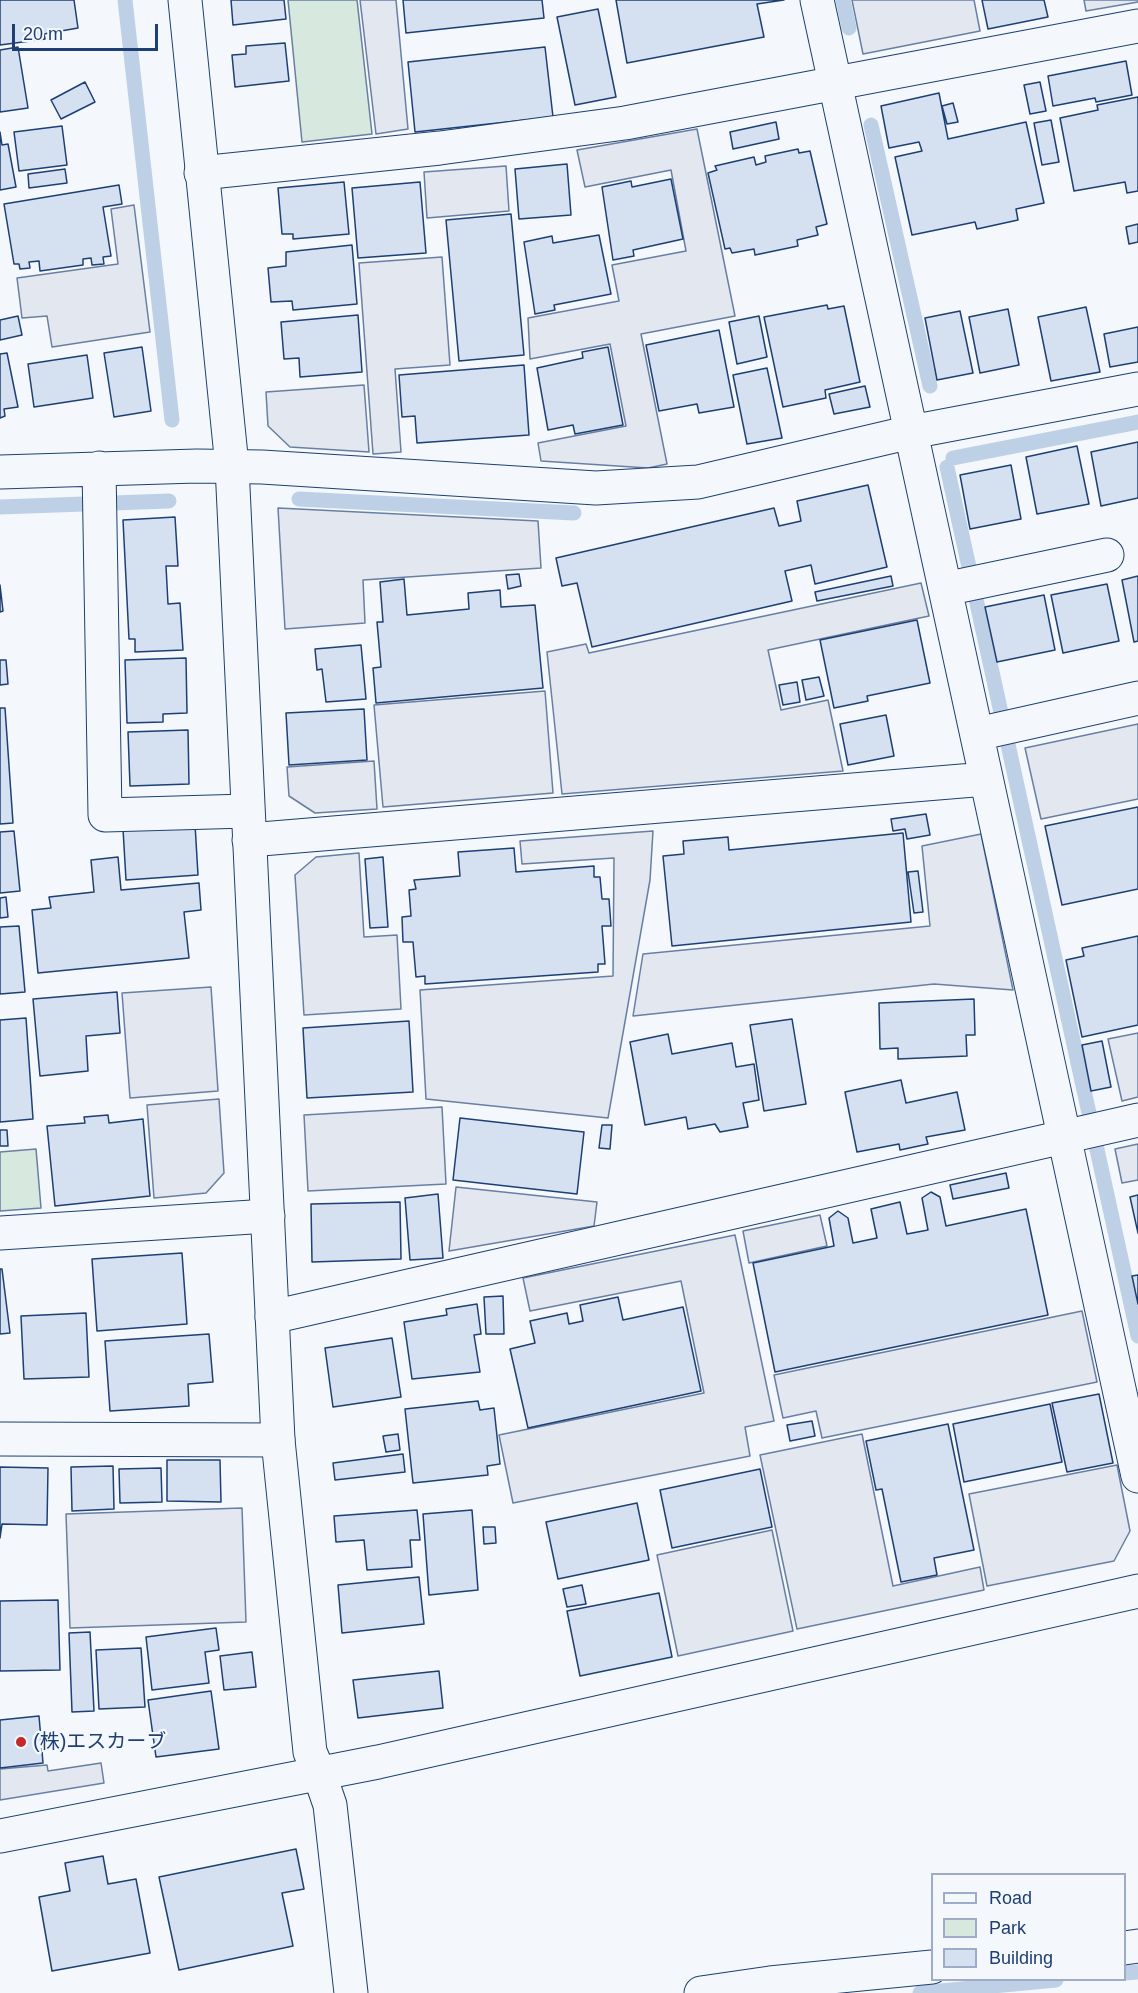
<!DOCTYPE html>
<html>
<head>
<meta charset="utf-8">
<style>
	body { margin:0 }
	#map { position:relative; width:1138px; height:1993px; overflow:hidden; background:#f4f7fb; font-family:Arial,sans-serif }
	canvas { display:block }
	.legend { position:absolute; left:931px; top:1873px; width:195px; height:108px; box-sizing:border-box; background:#f4f7fb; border:2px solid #9eadc5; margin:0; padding:8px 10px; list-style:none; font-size:18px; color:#1d3f73 }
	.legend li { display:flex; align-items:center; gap:12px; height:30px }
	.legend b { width:30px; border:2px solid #9eadc5 }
	.scale { position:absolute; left:12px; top:24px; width:146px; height:27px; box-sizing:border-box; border:3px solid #1d3f73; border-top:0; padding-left:8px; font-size:18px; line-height:21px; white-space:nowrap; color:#1d3f73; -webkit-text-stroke:4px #f4f7fb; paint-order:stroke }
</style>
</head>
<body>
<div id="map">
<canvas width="1138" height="1993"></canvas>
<ul class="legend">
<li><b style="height:8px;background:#f4f7fb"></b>Road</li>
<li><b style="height:16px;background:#d7e8df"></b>Park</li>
<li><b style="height:16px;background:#d5e0f0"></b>Building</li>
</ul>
<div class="scale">20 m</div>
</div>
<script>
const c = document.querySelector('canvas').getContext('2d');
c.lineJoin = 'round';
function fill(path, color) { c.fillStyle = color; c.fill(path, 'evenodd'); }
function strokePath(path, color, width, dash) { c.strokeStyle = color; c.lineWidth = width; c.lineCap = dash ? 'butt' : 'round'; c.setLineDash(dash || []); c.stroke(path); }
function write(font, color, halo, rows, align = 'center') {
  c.font = font + ' Arial,"Noto Sans JP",sans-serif'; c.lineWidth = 4.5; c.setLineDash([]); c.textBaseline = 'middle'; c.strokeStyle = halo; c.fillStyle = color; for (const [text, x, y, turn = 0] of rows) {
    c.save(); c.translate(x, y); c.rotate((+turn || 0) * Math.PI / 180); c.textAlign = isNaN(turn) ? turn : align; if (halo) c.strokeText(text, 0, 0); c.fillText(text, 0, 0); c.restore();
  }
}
const green = new Path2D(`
	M288,0H357L372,134L302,142Z
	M36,1149L41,1208L0,1211V1152Z`);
fill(green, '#d7e8df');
strokePath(green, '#687fa3', 1.5);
const parking = new Path2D(`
	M360,0H396L408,129L376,134Z
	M852,0H974L980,31L863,54Z
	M1084,0H1138V2L1086,11Z
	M697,129L735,316L641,334L667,464L648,468L541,461L538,443L626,426L610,344L530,359L528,318L619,301L612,265L686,251L671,170L585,187L577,150Z
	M506,166L509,211L427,218L424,172Z
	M134,205L150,332L52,347L47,316L22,318L17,278L118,264L111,209Z
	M442,257L450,365L395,369L401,452L373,454L359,263Z
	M364,385L369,452L290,447L268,426L266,392Z
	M278,508L538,521L541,568L363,580L365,623L285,629Z
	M921,583L929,616L768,650L781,710L828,700L843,771L562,794L547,652L586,644L589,653Z
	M545,691L553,793L383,807L374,705Z
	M1138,724V799L1041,819L1025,748Z
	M374,761L377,809L315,813L289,796L287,767Z
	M653,831L650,880L608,1118L426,1099L420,990L613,976L614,858L522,864L520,841Z
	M981,834L1013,990L934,984L633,1016L643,954L930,926L922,846Z
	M359,853L364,937L397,935L401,1009L304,1015L295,875L316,857Z
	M211,987L218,1091L130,1098L122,993Z
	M1138,1033V1097L1122,1101L1108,1039Z
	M219,1099L224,1173L206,1193L154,1198L147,1105Z
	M442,1107L446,1184L308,1191L304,1115Z
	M1138,1144V1180L1122,1183L1115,1149Z
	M456,1187L597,1202L594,1226L449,1251Z
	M820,1215L827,1246L749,1263L743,1231Z
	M735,1235L774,1421L745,1427L750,1456L513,1503L499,1435L704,1393L681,1281L530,1311L523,1278Z
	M1082,1311L1097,1382L822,1438L816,1411L783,1418L774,1375Z
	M862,1434L893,1586L980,1567L984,1590L797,1629L760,1455Z
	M1117,1465L1130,1531L1114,1561L987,1586L969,1494Z
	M242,1508L246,1622L70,1628L66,1514Z
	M772,1530L793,1631L678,1656L657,1555Z
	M101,1763L104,1783L0,1800V1769L47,1765L48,1771Z`);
fill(parking, '#e3e8f0');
strokePath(parking, '#687fa3', 1.5);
strokePath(new Path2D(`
	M125,0L172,420
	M843,0L849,28
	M871,125L930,386
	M953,458L1138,422
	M947,467L1138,1336
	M299,499L574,513
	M0,507L169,501
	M1124,1973L1138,1972
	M920,1993L1056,1980`), '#bed0e5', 15);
const building = new Path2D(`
	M0,0H74L78,28L44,34L45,39L0,45Z
	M231,0H284L286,19L233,25Z
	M403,0H542L544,18L406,33Z
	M616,0H784L757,4L764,37L627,63Z
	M982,0H1044L1048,17L988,29Z
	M598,9L616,97L575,105L557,17Z
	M285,43L289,81L235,87L232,55L246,54V46Z
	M18,47L28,108L0,112V50Z
	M545,47L553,117L415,132L408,62Z
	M1126,61L1132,95L1096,102L1095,98L1053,106L1048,76Z
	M85,82L95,102L61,119L51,100Z
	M1040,82L1046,111L1030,114L1024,85Z
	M939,93L948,139L1026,122L1044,203L1016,209L1018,220L977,229L975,222L912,235L895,157L922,151L919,142L889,148L881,106Z
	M1138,97V191L1127,193L1125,182L1074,191L1060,118L1098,110L1097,105Z
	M953,103L958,122L947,124L942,106Z
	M1051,120L1059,162L1042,165L1034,123Z
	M776,122L779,139L733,149L730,132Z
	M62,126L67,165L19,171L14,132Z
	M0,132L2,145L8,144L16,187L0,190Z
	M798,149L799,153L810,151L827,224L816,227L818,235L797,240L798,246L755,255L754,249L732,253L730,248L725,249L708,173L717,170L715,166L754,157L756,165L766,162L765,156Z
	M567,164L571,215L519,219L515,169Z
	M65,169L67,183L29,188L28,174Z
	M671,179L683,239L633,250L634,256L613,260L602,187L631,181L632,187Z
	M344,182L349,234L293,239V234H282L278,188Z
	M420,182L426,253L358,258L352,188Z
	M119,185L122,204L103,207L111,256L103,257L104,264L92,265L91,258L83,259V265L40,271L39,261L29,262L30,268L20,269L19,264H14L4,204Z
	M511,214L524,355L459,361L446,220Z
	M1138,224V242L1129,244L1126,227Z
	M599,235L611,294L554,305L555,310L535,314L524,242L552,236L553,243Z
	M352,245L357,304L293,310L292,301L271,302L268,268L286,266V252Z
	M827,305L828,309L844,306L860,382L825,390L826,398L783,407L764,317Z
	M1086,307L1100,372L1051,381L1038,317Z
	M1008,309L1019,365L980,373L969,317Z
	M960,311L973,373L937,380L925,318Z
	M358,315L362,372L300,377L299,358L284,359L281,322Z
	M18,316L22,335L0,340V320Z
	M759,316L767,357L737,364L729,322Z
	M1138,327V362L1110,367L1104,334Z
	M719,330L734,407L699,413L697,404L659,411L646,345Z
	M142,347L151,411L114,417L104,353Z
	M608,347L623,425L575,434L573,425L548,430L537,368L583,358L582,352Z
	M7,353L18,407L4,409L5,416L0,418V354Z
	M87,355L93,398L34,407L28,364Z
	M524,365L529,435L417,443L415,416L402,417L399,375Z
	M767,368L782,438L747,444L733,375Z
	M865,386L870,407L834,414L829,394Z
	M1138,442V498L1101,506L1091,452Z
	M1077,446L1089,504L1037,514L1026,457Z
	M1011,465L1021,519L970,529L960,475Z
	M868,485L887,567L815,584L811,565L785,571L792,601L592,647L577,583L562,586L556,558L774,508L779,526L801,521L797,501Z
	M175,517L178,566H166L168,604L180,603L183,650L135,652V639H129L123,520Z
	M519,574L521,586L508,589L506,575Z
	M891,576L893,586L817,601L815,592Z
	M1138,576V641L1134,642L1122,580Z
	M404,579L407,615L469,609L468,593L500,590L501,607L535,605L543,688L376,703L373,668L381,667L377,622H383L380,582Z
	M1107,584L1119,641L1063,653L1051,595Z
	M0,585L3,611L0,612Z
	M1044,595L1055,650L997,662L985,607Z
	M917,620L930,683L867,696L868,701L834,708L820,640Z
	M361,645L366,699L326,702L322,669L317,670L315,649Z
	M186,658L187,713L163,714V722L127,723L125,660Z
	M0,660H6L8,684L0,685Z
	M819,677L824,696L806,700L802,680Z
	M797,682L800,702L783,705L779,685Z
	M0,708H5L13,823L0,824Z
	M364,709L367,760L289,765L286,713Z
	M886,715L894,756L848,765L840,724Z
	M188,730L189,784L130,786L128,732Z
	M1138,807V889L1062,905L1045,826Z
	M926,814L930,835L907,839L905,829L893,831L891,819Z
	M195,824L198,875L126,880L123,829Z
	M14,831L20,891L0,893V832Z
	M903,833L911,922L672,946L663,856L684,854L683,841L728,837L729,850Z
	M514,848L516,872L594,866V877H600L602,899H609L611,926H602L605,964H598V972L425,984V976L416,977L413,942H403L402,917L411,916L409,890L416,889L414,880L460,876L458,852Z
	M118,857L121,890L199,883L201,910L184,912L189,958L38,973L32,910L51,908L49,897L94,892L91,860Z
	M383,857L388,927L370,928L365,859Z
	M918,871L923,912L914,913L908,872Z
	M6,897L8,917L0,918V898Z
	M19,926L25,992L0,994V927Z
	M1138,936V1025L1082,1037L1066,960L1084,956L1082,948Z
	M117,992L120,1033L86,1036L88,1071L40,1076L33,999Z
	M974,999L975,1035H966L967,1056L898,1059V1048L880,1049L879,1003Z
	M26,1018L33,1119L0,1122V1020Z
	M792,1019L806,1104L764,1111L750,1025Z
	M409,1021L413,1092L307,1098L303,1028Z
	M668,1034L672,1054L732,1043L736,1067L754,1064L759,1100L743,1103L748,1127L720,1132L715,1124L688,1129L686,1117L645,1125L630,1042Z
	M1102,1041L1111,1087L1091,1091L1082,1045Z
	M901,1080L906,1103L957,1092L965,1130L926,1137L928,1144L900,1150L899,1144L857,1152L845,1092Z
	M108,1115L109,1123L143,1119L150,1196L55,1206L47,1126L85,1123L84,1117Z
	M460,1118L584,1132L577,1194L453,1180Z
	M602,1125H612L610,1149L599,1148Z
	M0,1130H7L8,1146H0Z
	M1006,1173L1009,1188L953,1199L950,1185Z
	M931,1192L940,1197L946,1226L1026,1209L1048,1315L775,1372L753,1263L834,1246L829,1218L838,1211L848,1218L853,1243L877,1238L871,1209L900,1202L907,1234L928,1230L922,1198Z
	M438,1194L443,1258L410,1260L405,1198Z
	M1138,1195V1233L1130,1197Z
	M400,1202L401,1259L312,1262L311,1204Z
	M182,1253L187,1324L97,1331L92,1259Z
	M0,1269H2L10,1333L0,1334Z
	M1138,1275V1304L1132,1276Z
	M503,1296L504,1334H486L484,1297Z
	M618,1297L623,1320L683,1307L701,1391L528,1428L510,1349L535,1343L530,1321L567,1313L569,1324L583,1321L580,1305Z
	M477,1304L481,1334L474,1335L480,1372L412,1379L404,1322L447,1315L446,1309Z
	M86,1313L89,1377L24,1379L21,1316Z
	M209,1334L213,1382L188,1384L189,1406L110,1411L105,1341Z
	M392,1338L401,1397L333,1407L325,1348Z
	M1099,1394L1113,1463L1067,1472L1052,1403Z
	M478,1401L480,1410L494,1408L500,1464L487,1466L488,1475L413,1483L405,1409Z
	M1050,1404L1062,1462L964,1482L953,1424Z
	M812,1421L815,1436L790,1441L787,1425Z
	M948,1424L974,1550L934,1558L937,1575L901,1582L882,1489L876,1490L866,1441Z
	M398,1434L400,1450L386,1452L383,1436Z
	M403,1454L405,1472L335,1480L333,1463Z
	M167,1460H220L221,1502L167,1501Z
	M113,1466L114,1509L72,1511L71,1467Z
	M0,1467L48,1468L47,1525L2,1524L0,1538Z
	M161,1468L162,1502L120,1503L119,1469Z
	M760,1469L772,1527L672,1548L660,1490Z
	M637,1503L649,1560L558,1579L546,1522Z
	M417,1510L420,1540H410L412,1567L367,1570L364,1540L336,1542L334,1516Z
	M472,1510L478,1590L429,1595L423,1514Z
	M483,1527H495L496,1543L484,1544Z
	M419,1577L424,1624L342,1633L338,1585Z
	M582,1585L586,1604L567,1607L563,1589Z
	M659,1593L672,1657L580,1676L567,1611Z
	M58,1600L60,1670L0,1671V1601Z
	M216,1628L219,1650L205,1652L209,1683L152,1690L146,1637Z
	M90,1632L94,1711L72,1712L69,1633Z
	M141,1648L145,1707L99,1709L96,1650Z
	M252,1652L256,1687L224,1690L220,1656Z
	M439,1671L443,1708L358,1718L353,1680Z
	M211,1691L219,1749L156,1757L148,1700Z
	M39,1716L43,1763L0,1768V1720Z
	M296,1849L304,1889L282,1893L293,1946L179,1970L159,1877Z
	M103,1856L108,1884L136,1879L150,1953L52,1971L39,1897L70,1891L65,1863Z`);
fill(building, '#d5e0f0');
strokePath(building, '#1d3f73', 1.5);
const minor = new Path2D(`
	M817,0L1138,1476
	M201,173L440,148L625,123L1138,26
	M99,468L105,815L247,811
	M0,472L197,466L262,467L596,488L698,482L911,432L1138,389
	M945,589L1107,555
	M977,734L1138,698
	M249,840L986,779
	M0,1233L268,1216
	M272,1317L1138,1120
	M0,1439L278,1440
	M319,1773L330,1805L351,1993
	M1124,1948L1138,1946
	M701,1993L770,1983L932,1967`);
const tertiary = new Path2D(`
	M185,0L232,466L278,1440L310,1752L319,1773
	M0,1836L378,1762L1138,1591`);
strokePath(minor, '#1d3f73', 35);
strokePath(tertiary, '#1d3f73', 35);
strokePath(minor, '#f4f7fb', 33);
strokePath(tertiary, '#f4f7fb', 33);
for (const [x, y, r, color] of [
	[21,1742,6,"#c62828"]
]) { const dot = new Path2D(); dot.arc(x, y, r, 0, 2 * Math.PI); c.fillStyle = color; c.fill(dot); strokePath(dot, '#f4f7fb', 2); }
write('20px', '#1d3f73', '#f4f7fb', [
	["(株)エスカーブ",33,1742]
], 'left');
</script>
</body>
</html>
